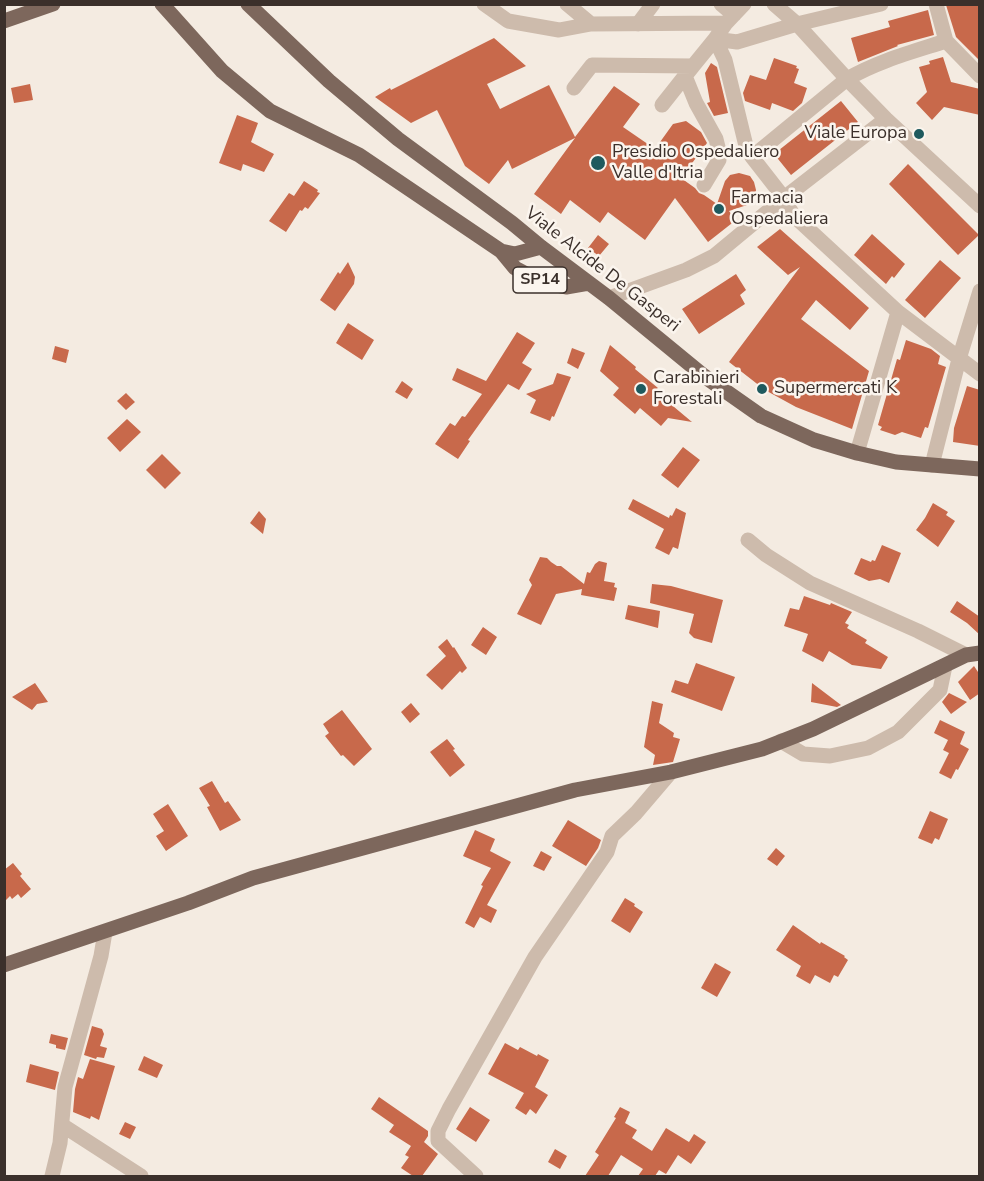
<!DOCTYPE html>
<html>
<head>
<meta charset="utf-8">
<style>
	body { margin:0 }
	#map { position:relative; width:984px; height:1181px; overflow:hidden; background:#f4ebe1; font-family:"Nunito Sans",sans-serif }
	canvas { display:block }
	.frame { position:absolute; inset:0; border:6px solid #3b302b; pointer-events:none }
</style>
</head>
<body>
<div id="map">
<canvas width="984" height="1181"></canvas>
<div class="frame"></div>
</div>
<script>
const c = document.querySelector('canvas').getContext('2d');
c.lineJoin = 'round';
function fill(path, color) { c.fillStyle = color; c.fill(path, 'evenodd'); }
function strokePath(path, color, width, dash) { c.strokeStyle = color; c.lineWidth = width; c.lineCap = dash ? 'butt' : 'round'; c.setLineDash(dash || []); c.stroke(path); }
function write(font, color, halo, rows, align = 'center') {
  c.font = font + ' "Nunito Sans",sans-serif'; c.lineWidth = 5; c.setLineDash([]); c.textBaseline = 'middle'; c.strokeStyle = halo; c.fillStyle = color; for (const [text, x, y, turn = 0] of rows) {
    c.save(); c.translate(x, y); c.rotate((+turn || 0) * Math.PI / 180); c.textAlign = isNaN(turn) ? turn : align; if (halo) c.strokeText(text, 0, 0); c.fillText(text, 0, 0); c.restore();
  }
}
fill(new Path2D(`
	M980,4V61L956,37L946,5Z
	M928,10L934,35L897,45L898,46L858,62L851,38L890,27L888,21Z
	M494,38L526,66L487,84L500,109L549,85L575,137L614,86L640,104L623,127L655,149L673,124L686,121L701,132L707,143L681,178L695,188L699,193L704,195L717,204L725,181L730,175L739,173L750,176L754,182L756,190L755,197L750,203L747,205L729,211L736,220L708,242L675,198L645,240L608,212L600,223L570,200L561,214L534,194L575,138L512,169L508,160L489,184L465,166L437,110L411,123L375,97L390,88L391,90Z
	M943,57L951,82L980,89V115L944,107L932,120L916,103L927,92L919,67L930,64L929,61Z
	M774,58L797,66L796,68L799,69L794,83L807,88L802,103L793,111L772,103L770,110L745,101L743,93L750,75L766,80Z
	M711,63L717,67L728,113L714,116L707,103L710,102L705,73Z
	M30,84L33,100L14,103L11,88Z
	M841,101L858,122L791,175L774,154Z
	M237,115L258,123L251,142L274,154L264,172L243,164L241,171L219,163Z
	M908,164L979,235L958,255L889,184Z
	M304,181L318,190L317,192L320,193L308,209L305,207L302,211L300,210L286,232L269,221L289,193L294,196Z
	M780,229L869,308L850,330L816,300L801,319L869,371L852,429L796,407L765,390L729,362L800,267L788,275L757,247Z
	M872,234L905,264L894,278L892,276L886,284L854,255Z
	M598,235L609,244L599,256L588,248Z
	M940,260L961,278L925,318L905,300Z
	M348,262L355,277L354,284L335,311L320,300L338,272L340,274Z
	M736,274L746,290L740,295L745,304L699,334L682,309Z
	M348,323L374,340L362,360L336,343Z
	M517,332L535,343L522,363L532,369L519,390L508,384L468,440L470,441L458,459L435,444L450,423L455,426L462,416L465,417L482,394L452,380L457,368L486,381Z
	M906,340L931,349L940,356L938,364L946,367L928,428L925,427L921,438L902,432L895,435L880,430L882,427L878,425L897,359L900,360Z
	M610,345L636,367L635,369L658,388L655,391L692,422L668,418L661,426L640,408L635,414L613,395L619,388L600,371Z
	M55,346L69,350L66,363L52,359Z
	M572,348L585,353L578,369L567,363Z
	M557,373L571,377L554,417L552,416L550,421L530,413L536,400L526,394L553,384Z
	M402,381L413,389L407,399L395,392Z
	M967,386L980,390V446L953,442L954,428Z
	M126,393L135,402L126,410L117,401Z
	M127,419L141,432L120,452L107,438Z
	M683,447L700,460L678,488L661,475Z
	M162,454L181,473L165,489L146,470Z
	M633,499L669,518L670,515L672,516L676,508L686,513L678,549L673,547L669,555L655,548L664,529L628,509Z
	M933,503L948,512L946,515L955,521L938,547L916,530L925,518Z
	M259,511L266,519L263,534L250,523Z
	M882,545L901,553L889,583L880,579L869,581L854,574L861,558L871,562L872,560L875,561Z
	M540,557L547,558L551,562L557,566H561L584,584L587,572L590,573L595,564L599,561L607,563L604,581L615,583L614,587L617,588L614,601L581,595L582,589L556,594L541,625L517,614L532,585L529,580Z
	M652,584L671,586L723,600L712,643L694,638L689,633L694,614L650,603Z
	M804,596L830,605L831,603L852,612L845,623L849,625L847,628L867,640L865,643L888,657L881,669L852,665L829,651L823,662L802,651L808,634L784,626L790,608L799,610Z
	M957,601L980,617V635L967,623L950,612Z
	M628,605L660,611L658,628L625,619Z
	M483,627L497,637L486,655L471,645Z
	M447,639L453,648L454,647L467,668L462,673L460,671L442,690L426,675L446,656L438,647Z
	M696,663L735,677L722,711L671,692L675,680L688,684Z
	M974,666L980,675V693L970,700L958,682Z
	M35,683L48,702L37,704L32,710L12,697Z
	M812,683L841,705L837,707L811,702Z
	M949,693L967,702L951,714L942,702Z
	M652,701L663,704L659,723L674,733L673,737L680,739L673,762L653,765L655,755L644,747Z
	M411,703L420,714L410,723L401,712Z
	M342,710L372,749L354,766L343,755L341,756L325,736L329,733L323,724Z
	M940,720L965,732L960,744L969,749L958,770L956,769L951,779L939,773L949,753L943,750L948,740L934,733Z
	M447,739L455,749L453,750L465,765L450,777L430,752Z
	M212,781L225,803L228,801L241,820L220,831L207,807L210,806L199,788Z
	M168,804L188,836L166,851L156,836L164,831L153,814Z
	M930,811L948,819L939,840L935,838L932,844L918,838Z
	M568,820L601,840L598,848L586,866L552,846Z
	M475,830L495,839L490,851L511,862L487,905L497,910L491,923L480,917L474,928L465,923L483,886L481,885L491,868L463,856Z
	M776,848L785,856L777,866L767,859Z
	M541,851L552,857L544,871L533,866Z
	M13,863L22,874L20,876L31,889L21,898L18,894L12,899L10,896L4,902V870Z
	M625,898L635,904L634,906L643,912L630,933L611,921Z
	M793,925L820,944L821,942L845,956L844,957L848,960L838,977L834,975L830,983L815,975L810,984L796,976L801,966L776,950Z
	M715,963L731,972L717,997L701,988Z
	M92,1026L102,1029L104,1034L100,1046L107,1048L104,1058L97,1057L96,1059L84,1055Z
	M51,1034L68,1038L65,1050L56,1048V1045L49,1043Z
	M505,1043L518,1050L520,1047L537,1056L538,1054L549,1060L535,1087L548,1095L536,1114L530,1109L526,1115L515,1108L524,1093L488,1074Z
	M144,1056L163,1065L157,1078L138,1070Z
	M90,1059L115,1066L99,1120L91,1116L90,1119L73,1112L75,1089L78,1077L83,1079Z
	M30,1064L59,1072L55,1090L26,1082Z
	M379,1097L428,1131V1136L424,1142L438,1154L422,1176H413L401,1168L409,1157L405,1155L411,1146L389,1132L394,1125L371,1109Z
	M470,1107L490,1120L476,1142L456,1129Z
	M620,1107L630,1112L625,1123L637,1130L632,1138L652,1151L666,1128L689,1142L694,1134L706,1142L691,1164L678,1155L666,1174L659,1170L655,1176H638L643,1169L621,1155L608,1176H585L599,1155L595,1152L616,1118L614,1117Z
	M125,1122L136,1127L130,1139L119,1134Z
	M555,1149L567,1156L560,1169L548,1162Z`), '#c8694b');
strokePath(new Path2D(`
	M484,4L508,21L559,30L591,24L726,23
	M567,4L591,24
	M721,4L734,15
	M744,4L726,23L715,39L725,60L746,146L752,157L784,198L793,215L898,312L980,374
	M774,4L797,24L847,79L886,119L980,206
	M936,4L946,41L980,76
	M638,24L653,4
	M693,66L685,76L696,103L716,139L719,151V160L704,185
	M574,88L592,65L693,66L715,39L737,42L797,24L881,4
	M662,105L685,76
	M752,157L847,79C878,61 912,52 946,41
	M609,298L686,270L714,256L784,198L886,119
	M857,453L898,312
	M932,465L959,359L980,291
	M748,540L766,555L810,583L918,631L966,655
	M781,741L803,754L830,756L868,748L898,732L940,690L945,666
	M62,1125L141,1176
	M52,1176L60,1143L65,1087L101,956L105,932
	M476,1176L438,1141V1131L449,1109L535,957L607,852L612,836L636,813L671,772`), '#cdbbac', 15);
strokePath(new Path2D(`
	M162,4L222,71L270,111L359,155L501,251L515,268L530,276L545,283L566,287L589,283
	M248,4L329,81L398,139L512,223L541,247L609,298L704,376L761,416L814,440L857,453L896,462L980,469
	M4,21L53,4
	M501,251L515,254L541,247
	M4,965L188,903L253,878L575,790L671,772L762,749L813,729L966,655L980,653`), '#7d675c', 15);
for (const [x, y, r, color] of [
	[919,134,6,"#1f5a5e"],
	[598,163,8,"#1f5a5e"],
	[719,209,6,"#1f5a5e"],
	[641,389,6,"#1f5a5e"],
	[762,389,6,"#1f5a5e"]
]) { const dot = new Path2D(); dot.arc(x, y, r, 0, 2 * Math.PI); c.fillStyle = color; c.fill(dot); strokePath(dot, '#fbf5ee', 2); }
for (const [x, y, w] of [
	[540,280,54]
]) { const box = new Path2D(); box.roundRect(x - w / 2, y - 13, w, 26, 4.5); c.fillStyle = '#fbf5ee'; c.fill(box); strokePath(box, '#3b302b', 1.5); }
write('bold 16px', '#3b302b', null, [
	["SP14",540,280]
]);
write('18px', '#3b302b', '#fbf5ee', [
	["Viale Europa",907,134,"right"],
	["Presidio Ospedaliero",612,153],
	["Valle d'Itria",612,174],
	["Farmacia",731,199],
	["Ospedaliera",731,220],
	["Carabinieri",653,379],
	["Forestali",653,400],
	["Supermercati K",774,389]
], 'left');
write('18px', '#3b302b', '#fbf5ee', [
	["Viale Alcide De Gasperi",602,270,38]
]);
</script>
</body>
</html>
